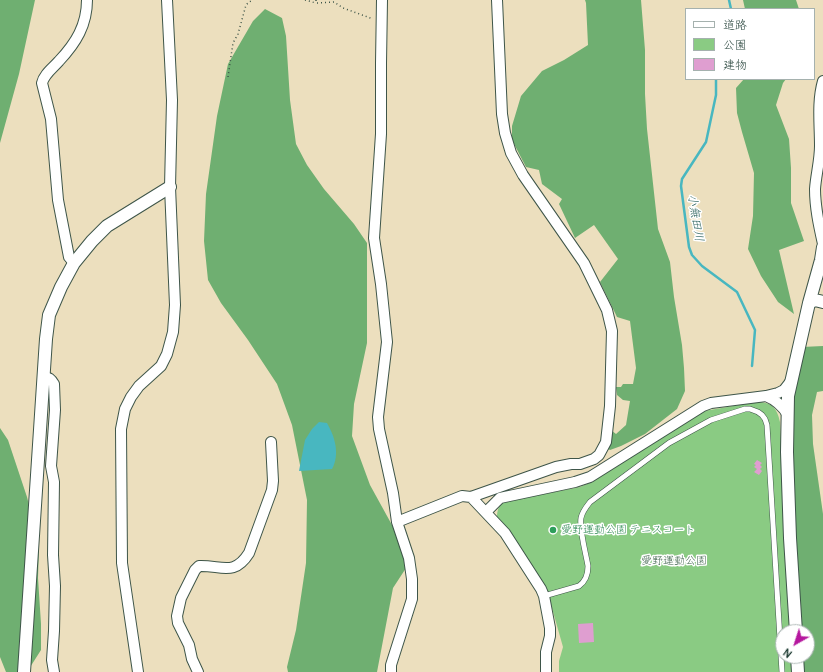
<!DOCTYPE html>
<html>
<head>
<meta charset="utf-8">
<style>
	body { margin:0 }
	#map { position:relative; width:823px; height:672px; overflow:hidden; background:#ecdfbe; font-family:Pangolin,"Klee One",sans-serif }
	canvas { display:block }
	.legend { position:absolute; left:685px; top:8px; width:130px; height:72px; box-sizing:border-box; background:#fff; border:1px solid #a5b1ae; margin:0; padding:5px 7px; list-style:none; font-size:12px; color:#1f3d34 }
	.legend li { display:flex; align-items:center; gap:8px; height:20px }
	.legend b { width:20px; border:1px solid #a5b1ae }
	.north { position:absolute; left:775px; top:624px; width:40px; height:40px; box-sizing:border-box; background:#fff; border:1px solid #a5b1ae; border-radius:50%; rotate:219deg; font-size:11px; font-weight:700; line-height:16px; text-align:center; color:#1f3d34 }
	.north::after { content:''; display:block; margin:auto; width:14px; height:18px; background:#b5179e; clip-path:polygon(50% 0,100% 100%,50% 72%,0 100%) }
</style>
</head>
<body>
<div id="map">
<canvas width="823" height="672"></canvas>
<ul class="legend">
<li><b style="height:5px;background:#fff"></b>道路</li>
<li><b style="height:11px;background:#8acb83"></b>公園</li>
<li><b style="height:11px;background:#df9ed0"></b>建物</li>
</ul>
<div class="north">N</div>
</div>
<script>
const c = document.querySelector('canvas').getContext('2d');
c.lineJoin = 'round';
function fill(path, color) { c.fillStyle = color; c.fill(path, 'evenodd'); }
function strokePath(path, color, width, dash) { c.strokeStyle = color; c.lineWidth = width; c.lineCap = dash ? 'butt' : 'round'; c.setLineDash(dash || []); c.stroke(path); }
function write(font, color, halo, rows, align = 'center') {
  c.font = font + ' Pangolin,"Klee One",sans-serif'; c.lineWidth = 3; c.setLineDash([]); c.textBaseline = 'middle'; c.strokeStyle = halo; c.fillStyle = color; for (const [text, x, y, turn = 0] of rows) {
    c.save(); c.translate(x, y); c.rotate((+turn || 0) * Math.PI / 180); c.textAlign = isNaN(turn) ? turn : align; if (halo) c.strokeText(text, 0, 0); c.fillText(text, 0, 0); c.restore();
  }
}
fill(new Path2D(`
	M757,402C772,402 777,408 780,422L790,632H783V656H792V672H559V661L563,647L546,587L506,527L497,518C497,511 498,507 503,502L580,487L592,482L687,420L704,411Z`), '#8acb83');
fill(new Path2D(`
	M0,0H35L19,74L0,143Z
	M585,0H641L645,50V94L647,129L658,229L670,262L674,297L682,345L684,368L685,391L677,409L645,434L621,446L610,450L606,448L611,430L616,434L626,425L630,401L623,400L617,395L616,387H621L623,384H633L636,368L630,321L617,317L600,282L618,259L594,225L575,238L559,204L562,199L542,184L539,170L526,167L512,140V126L521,96L542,71L564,60L588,45L586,3Z
	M743,0H796L799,9H745Z
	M265,9L282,18L286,36L290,100L296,144L307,165L324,189L354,224L367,243V343L354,404L352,436L370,485L403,545L408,565L393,588L377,672H288L287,667L296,630L306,563L307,500L292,425L277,384L248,340L221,303L208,280L204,241L206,194L217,116L228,64L253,21Z
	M744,79H786L783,83L776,105L789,139L791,168V203L804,241L779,250L794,314L778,302L761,276L748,249L753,216L754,173L742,132L737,113L736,88Z
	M823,346V391L817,392L812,415L813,444L823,514V672H801V656H807V632H799L790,410L802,347Z
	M0,428L8,440L27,497L39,545L38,578L41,624V650L27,672H6L0,657Z`), '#6faf71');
fill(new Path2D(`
	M319,422L327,423C335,437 340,454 332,469L299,471L305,440L312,429Z`), '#48b7c0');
strokePath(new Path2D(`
	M729,0L731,9
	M716,79V95L706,142L682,179L681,186L689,247L692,255L702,266L737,292L755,330L752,366`), '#48b7c0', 2.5);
fill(new Path2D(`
	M757,460L762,463L760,465L762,467L760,469L762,471L759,475L754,472L757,469L754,467L756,465L754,464Z
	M593,623L594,642L579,643L578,624Z`), '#df9ed0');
const service = new Path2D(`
	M544,596L579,586C586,581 588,575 588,566C586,554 579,529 581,518C582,512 586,507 590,502L669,443L711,420L745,409H750L758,412L762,415L765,419L767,425L782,672`);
const minor = new Path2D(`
	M382,0L381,63V134L374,238L381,284L387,342L378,417L379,429L393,493L397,522L409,558L412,579V599L391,665V672
	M823,81C817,102 820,124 820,146C820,160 816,175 815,189C815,208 819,226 823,244
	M74,263L69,257L58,200L51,119L42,83C44,74 53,68 59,61C76,43 87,25 87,0
	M43,377C49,377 51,379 54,384L55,410L51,466L54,482L53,555L55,586L54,631L52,660L54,672
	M766,396C776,400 782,405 788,415
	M471,497L505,533L541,589L544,596L550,628V636L546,652V672
	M486,512L500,498L575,482L590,477L703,406L711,403L766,396L778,393L784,390L791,381
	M397,522L462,496L471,497L556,467L571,464H580L594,459L599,455L606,442L610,406L612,331L607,310L584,263L523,175L511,153L505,133L502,114L497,0
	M138,672L122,563L121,429L125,409L131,397L139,386L161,366L167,354L173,332L175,305L170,187L172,100L167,0
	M198,672L192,659L189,645L178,623L177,616L181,598L195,570L199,566C221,565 234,577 249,553L272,490L273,481L271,442`);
const tertiary = new Path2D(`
	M809,303L815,300L823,302
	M796,632L790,538L787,452L788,396L809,303L821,260L823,247
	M797,656L798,672
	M24,672L46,339L49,315L61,287L74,263L92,241L107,226L170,187`);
strokePath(service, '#3e5549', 6);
strokePath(minor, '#3e5549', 12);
strokePath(tertiary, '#3e5549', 14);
strokePath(new Path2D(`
	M305,0L316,3
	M316,0V3L334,2L343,8L373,19
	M228,77L233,43L238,34L246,5L249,2L253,0`), '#3e5549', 1.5, [1, 3]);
strokePath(service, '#fff', 5);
strokePath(minor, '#fff', 10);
strokePath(tertiary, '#fff', 12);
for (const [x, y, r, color] of [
	[553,530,4,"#2e9e5b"]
]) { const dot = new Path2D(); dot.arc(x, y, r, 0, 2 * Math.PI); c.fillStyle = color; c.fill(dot); strokePath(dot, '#fff', 1.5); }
write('11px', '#27864d', '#fff', [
	["愛野運動公園 テニスコート",561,530]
], 'left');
write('11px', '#3a6048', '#fff', [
	["愛野運動公園",674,561]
]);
write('italic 12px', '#2b625e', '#fff', [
	["小無田川",695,218,81]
]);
</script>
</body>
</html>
